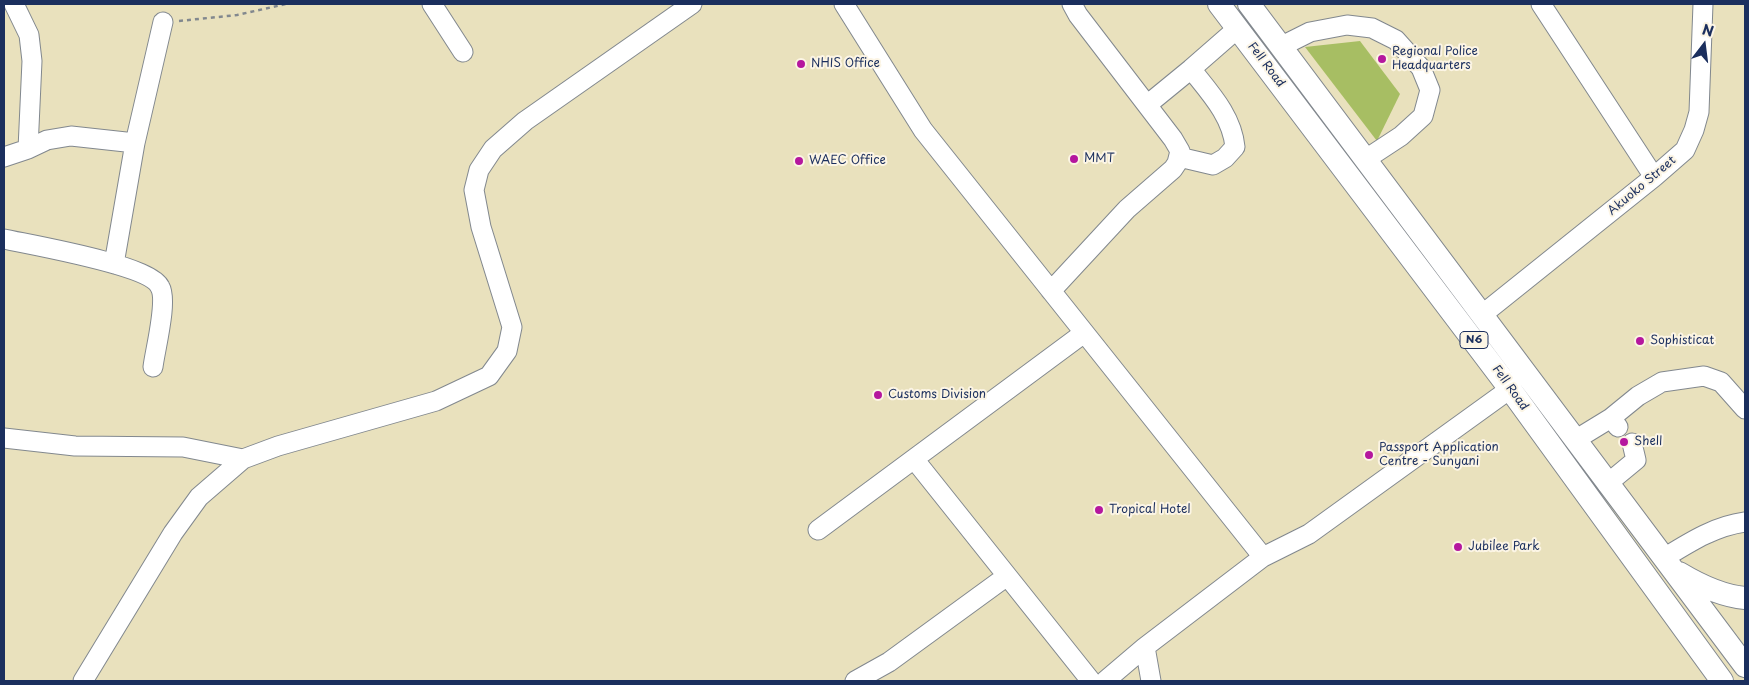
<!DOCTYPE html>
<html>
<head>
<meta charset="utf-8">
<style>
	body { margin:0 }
	#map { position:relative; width:1749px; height:685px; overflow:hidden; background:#e9e1bd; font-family:"Playpen Sans",sans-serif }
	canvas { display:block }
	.frame { position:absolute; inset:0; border:5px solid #1b2f5e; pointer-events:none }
	.north { position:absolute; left:1679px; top:20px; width:50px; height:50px; -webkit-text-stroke:4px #fcf5e5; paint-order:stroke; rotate:15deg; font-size:14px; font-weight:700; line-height:20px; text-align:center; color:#1b2f5e }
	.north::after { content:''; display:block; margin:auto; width:18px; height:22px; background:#1b2f5e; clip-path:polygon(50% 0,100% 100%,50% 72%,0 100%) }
</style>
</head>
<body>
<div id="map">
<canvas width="1749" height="685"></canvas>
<div class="frame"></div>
<div class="north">N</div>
</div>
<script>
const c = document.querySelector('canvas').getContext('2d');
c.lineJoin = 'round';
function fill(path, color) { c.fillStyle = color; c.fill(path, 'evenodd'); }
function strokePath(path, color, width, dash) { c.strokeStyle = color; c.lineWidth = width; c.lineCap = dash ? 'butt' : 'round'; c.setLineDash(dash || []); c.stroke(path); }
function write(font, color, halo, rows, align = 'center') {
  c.font = font + ' "Playpen Sans",sans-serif'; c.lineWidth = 4; c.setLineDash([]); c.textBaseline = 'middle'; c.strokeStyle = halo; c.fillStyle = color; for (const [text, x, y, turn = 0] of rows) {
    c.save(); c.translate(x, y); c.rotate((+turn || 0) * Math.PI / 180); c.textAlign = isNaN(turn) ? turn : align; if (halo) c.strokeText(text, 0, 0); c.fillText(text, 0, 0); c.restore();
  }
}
fill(new Path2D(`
	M1360,41L1400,94L1377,141L1305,47Z`), '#a7be63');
const minor = new Path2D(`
	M14,4L29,35L32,61L28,149
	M432,4L463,52
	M844,4L923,130L1263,557
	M1541,4L1654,177
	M1282,46L1310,32L1347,25L1372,28L1396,40L1421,68L1430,90L1423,116L1401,136L1366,159
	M1147,105L1191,69L1238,28
	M4,157L28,149L47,140L71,136L135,143
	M1179,157L1213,165L1225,158L1235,147C1232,116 1210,93 1191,69
	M4,239C31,245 150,265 160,287C168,301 155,350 153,367
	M114,264L135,143L163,22
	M1051,291L1127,209L1173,169L1177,163L1180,151L1173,139L1078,15L1072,4
	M1483,314L1654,177L1685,150L1694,130L1699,112L1703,4
	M1611,418L1638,396L1662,382L1704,376L1721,382L1745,409
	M4,438L75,446L183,447L243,459
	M1575,440L1611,418L1618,427
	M914,459L1091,681
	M1607,484L1636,460L1632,443
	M818,530L1084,333
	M1664,558C1690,542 1715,526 1745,522
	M1145,647L1151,681
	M83,681L173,533L199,497L243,459L278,446L436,401L489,376L507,351L512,327L481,227L474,190L479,170L493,149L525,121L692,4
	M855,681L889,662L1007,576
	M1105,681L1145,647L1263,557L1309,534L1510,389`);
const major = new Path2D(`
	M1219,4L1510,389L1722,681
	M1249,4L1745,666
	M1679,573C1699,585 1722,596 1745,598`);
strokePath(minor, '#82888e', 21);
strokePath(major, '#82888e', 24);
strokePath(new Path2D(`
	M179,21L237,15L286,4`), '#82888e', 2.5, [4, 4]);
strokePath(minor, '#fff', 19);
strokePath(major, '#fff', 22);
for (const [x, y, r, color] of [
	[1382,59,5,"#b5179e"],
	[801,64,5,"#b5179e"],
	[1074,159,5,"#b5179e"],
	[799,161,5,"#b5179e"],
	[1640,341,5,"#b5179e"],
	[878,395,5,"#b5179e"],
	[1624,442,5,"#b5179e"],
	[1369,455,5,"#b5179e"],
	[1099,510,5,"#b5179e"],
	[1458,547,5,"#b5179e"]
]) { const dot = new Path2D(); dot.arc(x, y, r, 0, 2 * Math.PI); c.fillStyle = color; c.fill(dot); strokePath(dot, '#fcf5e5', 2); }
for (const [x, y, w] of [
	[1474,340,28]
]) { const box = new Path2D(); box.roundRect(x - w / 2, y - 8.5, w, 17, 4); c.fillStyle = '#fcf5e5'; c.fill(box); strokePath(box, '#1b2f5e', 1); }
write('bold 11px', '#1b2f5e', null, [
	["N6",1474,340]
]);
write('12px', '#1b2f5e', '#fcf5e5', [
	["Regional Police",1392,52],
	["Headquarters",1392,66],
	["NHIS Office",811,64],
	["MMT",1084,159],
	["WAEC Office",809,161],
	["Sophisticat",1650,341],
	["Customs Division",888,395],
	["Shell",1634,442],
	["Passport Application",1379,448],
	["Centre - Sunyani",1379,462],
	["Tropical Hotel",1109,510],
	["Jubilee Park",1468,547]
], 'left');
write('12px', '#1b2f5e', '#fcf5e5', [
	["Fell Road",1266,65,53],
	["Akuoko Street",1642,186,-40],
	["Fell Road",1510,388,54]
]);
</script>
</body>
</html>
